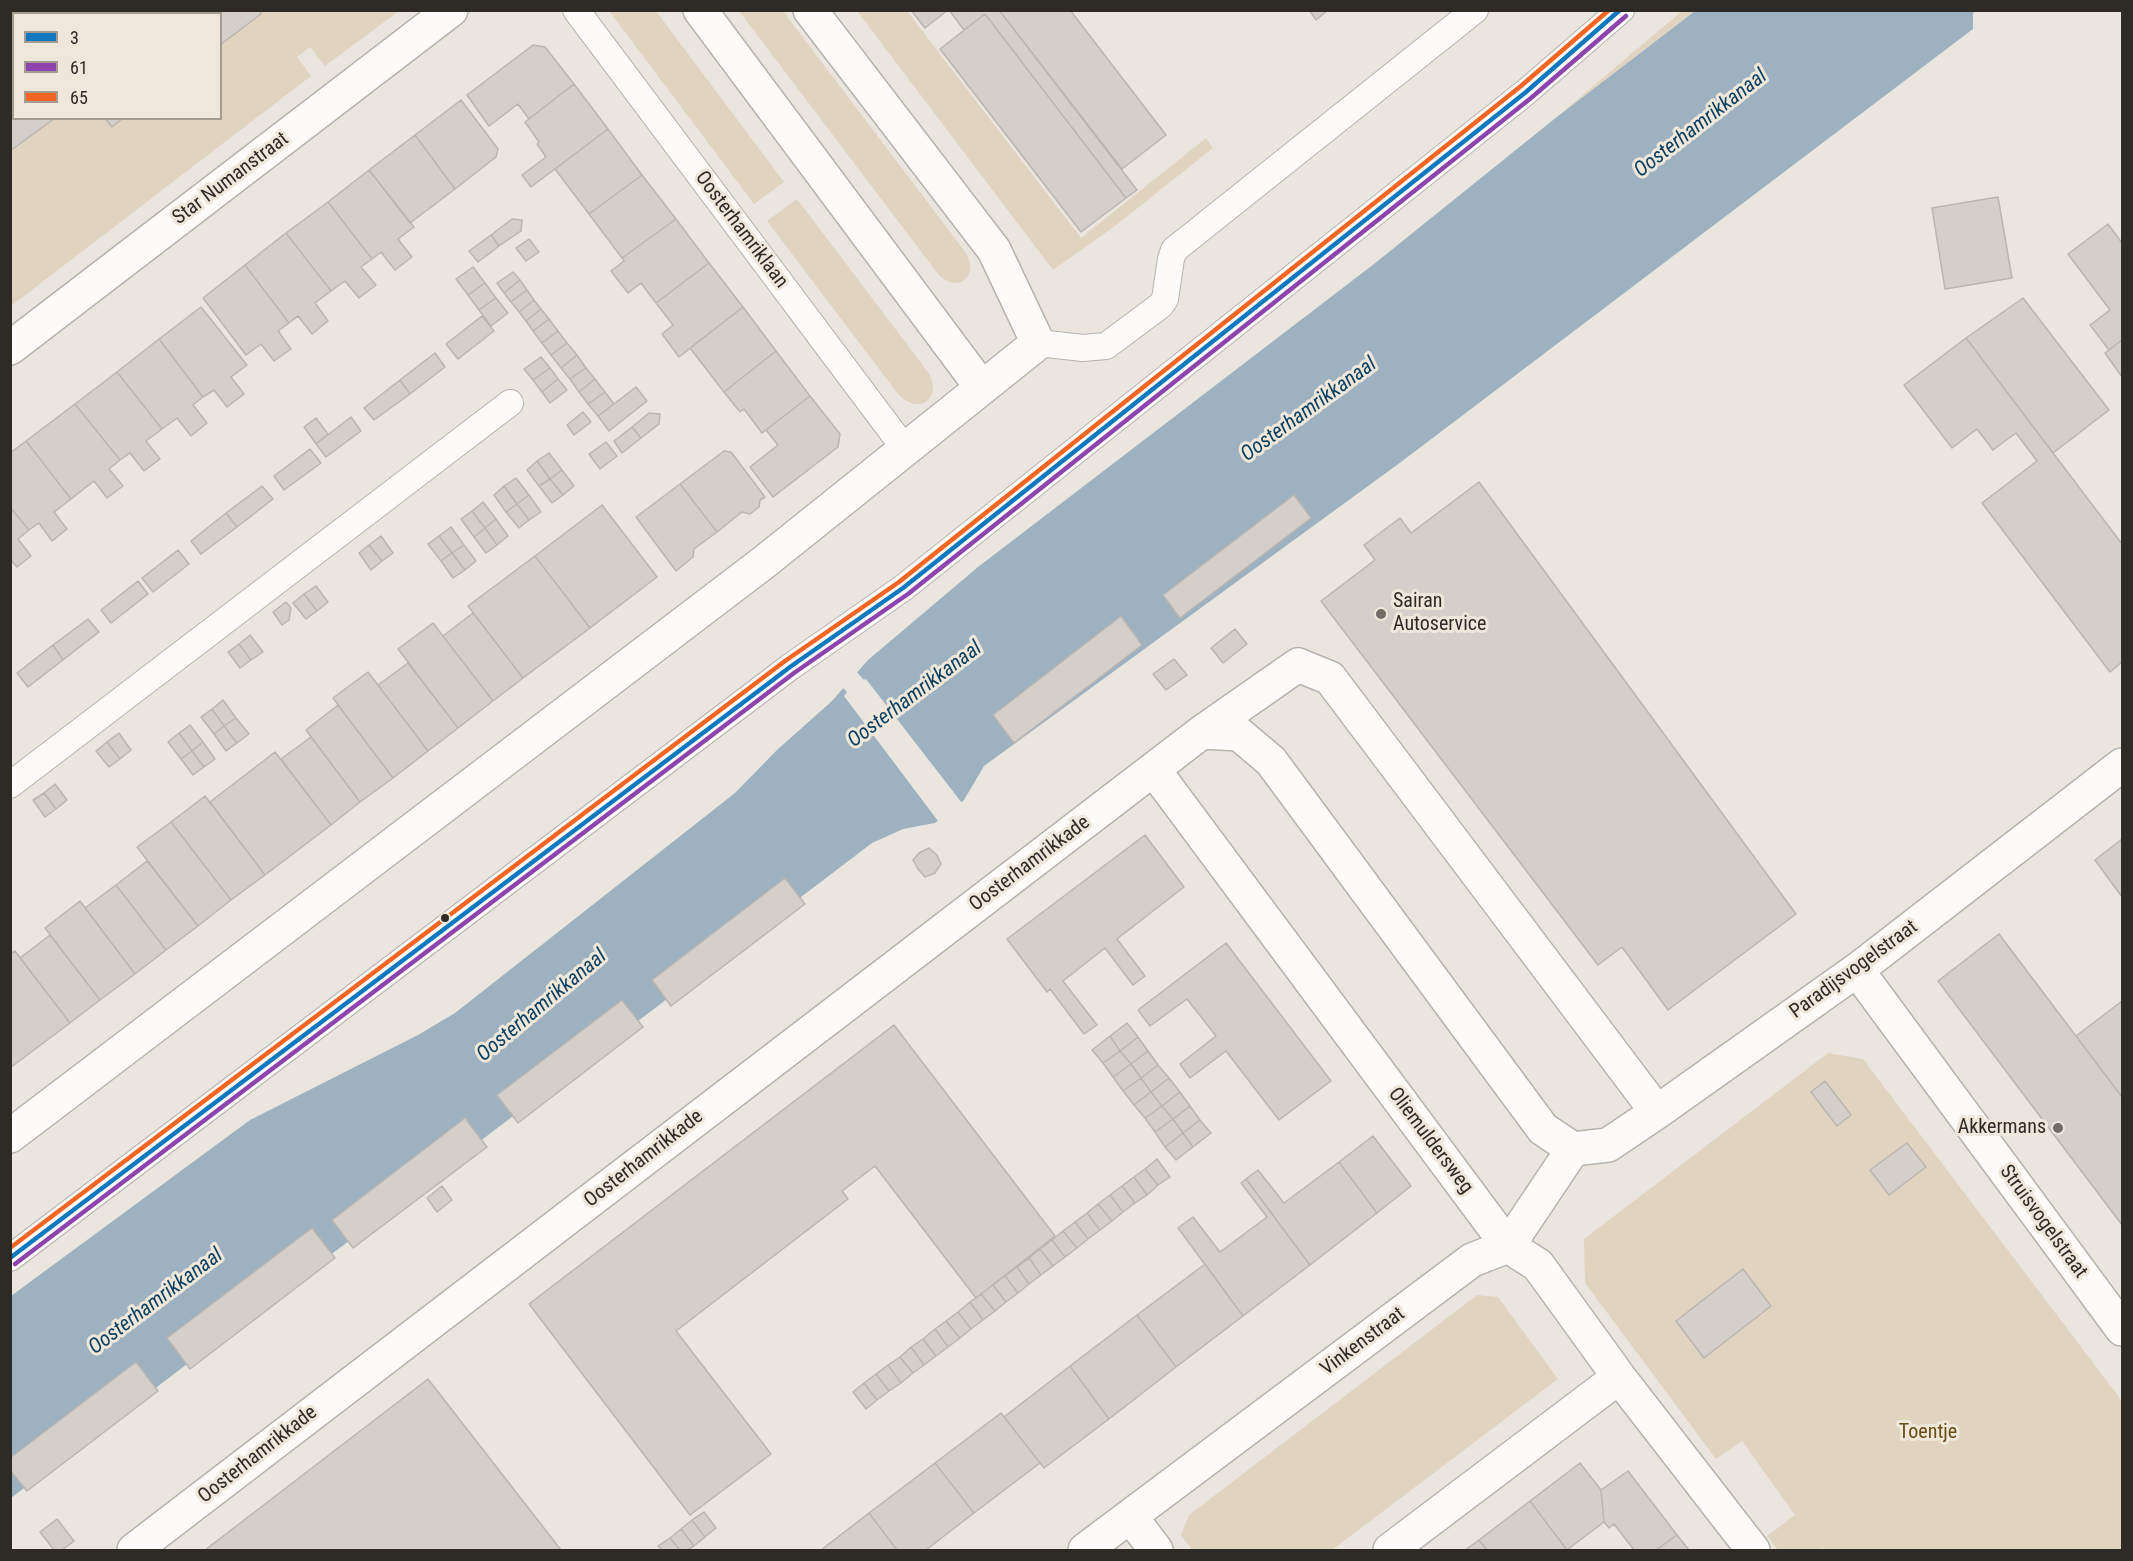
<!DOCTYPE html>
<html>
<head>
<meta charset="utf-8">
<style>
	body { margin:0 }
	#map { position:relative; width:2133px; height:1561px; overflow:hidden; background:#eae6df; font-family:"Roboto Condensed",sans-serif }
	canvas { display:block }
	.frame { position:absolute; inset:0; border:12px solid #2e2b27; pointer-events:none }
	.legend { position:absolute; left:12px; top:12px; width:210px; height:108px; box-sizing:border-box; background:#efe7da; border:2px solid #a29c92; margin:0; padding:8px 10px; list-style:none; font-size:18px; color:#2e2b27 }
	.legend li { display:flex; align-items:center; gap:12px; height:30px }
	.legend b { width:30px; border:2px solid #a29c92 }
</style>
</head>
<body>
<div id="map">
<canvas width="2133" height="1561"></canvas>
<div class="frame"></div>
<ul class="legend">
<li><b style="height:8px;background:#1078be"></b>3</li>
<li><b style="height:8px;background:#8e44ad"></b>61</li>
<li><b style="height:8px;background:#f26522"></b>65</li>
</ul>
</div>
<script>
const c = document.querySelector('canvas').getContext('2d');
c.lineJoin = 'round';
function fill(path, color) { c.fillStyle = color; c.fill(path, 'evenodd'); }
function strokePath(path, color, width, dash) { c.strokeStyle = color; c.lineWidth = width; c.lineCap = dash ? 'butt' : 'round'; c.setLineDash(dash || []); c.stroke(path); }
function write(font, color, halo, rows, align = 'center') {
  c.font = font + ' "Roboto Condensed",sans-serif'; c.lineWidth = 6; c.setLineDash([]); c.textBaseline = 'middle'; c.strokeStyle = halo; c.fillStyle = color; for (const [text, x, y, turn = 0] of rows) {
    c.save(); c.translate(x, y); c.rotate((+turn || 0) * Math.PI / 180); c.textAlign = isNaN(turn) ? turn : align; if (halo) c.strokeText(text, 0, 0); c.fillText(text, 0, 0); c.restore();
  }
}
fill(new Path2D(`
	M11,11H399L325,66L310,47L297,57L311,76L11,306ZM14,14H220V118H14Z
	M609,11H656L784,182L754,204Z
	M739,11H783L966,253C980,277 957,294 938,274Z
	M857,11H907L1081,238L1206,138L1213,148L1115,226L1053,270Z
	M1682,11H1695L1553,120Z
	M797,199L928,372C944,399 918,416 898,394L767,221Z
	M1828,1053L1863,1059L2122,1401V1550H1825L1823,1548L1819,1550H1778L1767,1536L1795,1515L1742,1441L1716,1459L1585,1283L1584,1239Z
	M1477,1295L1498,1297L1558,1379L1332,1550H1192L1181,1535L1189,1515Z`), '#e0d3c0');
fill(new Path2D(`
	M1695,11H1976L1973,13V29L1401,462L984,766L964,800L935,823L903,829L872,843L11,1498V1296L250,1120L418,1035L455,1013L735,793L777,750L832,701L868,660L978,567L1374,264L1553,120Z`), '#9eb1c0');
fill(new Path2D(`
	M855,670L864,680L866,679L962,803L938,821L844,696L847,692L841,686Z`), '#eae6df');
const building = new Path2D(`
	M163,10H259L261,14L220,45V14H159Z
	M911,10H948L925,28Z
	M949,10H999L1137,190L1126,198L985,14L964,30Z
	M999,10H1070L1166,135L1122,169Z
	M1309,10H1328L1316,20Z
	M985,14L1126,198L1081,232L940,49Z
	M533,45L545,47L574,84L529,119L518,104L489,126L467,95Z
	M14,54V118H55L10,151V56Z
	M574,84L608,129L531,187L522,175L546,157L537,144L539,142L525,122Z
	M461,100L498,149L496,157L455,189L415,135Z
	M105,118H123L112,127Z
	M608,129L642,175L589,214L555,169Z
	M415,135L455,189L410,223L369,170Z
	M369,170L414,227L398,239L412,257L395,270L381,252L372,259L328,202Z
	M642,175L676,219L622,258L589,214Z
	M1998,197L2012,278L1945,289L1932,208Z
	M328,202L372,259L361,267L376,285L359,298L345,281L331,291L286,233Z
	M512,219L522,220L521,231L499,246L491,235Z
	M676,219L709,263L656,303L641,283L628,293L611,271L624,261L622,258Z
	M2108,224L2122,243V340L2109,350L2090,325L2110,310L2068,254Z
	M286,233L331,291L315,303L328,321L312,334L298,316L289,323L245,265Z
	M491,235L499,246L478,262L469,251Z
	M529,239L539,252L526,261L516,248Z
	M709,263L743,307L679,357L662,334L673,325L656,303Z
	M245,265L289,323L278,331L291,349L274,361L261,344L246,355L203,298Z
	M473,267L485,283L468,295L456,279Z
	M513,272L520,280L504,293L497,283Z
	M520,280L527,290L511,302L504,293Z
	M485,283L496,298L479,310L468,295Z
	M527,290L534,300L519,312L511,302Z
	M496,298L508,313L491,326L479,310Z
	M2023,298L2109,410L2053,453L1966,338Z
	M534,300L541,309L526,321L519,312Z
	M201,307L247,365L231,377L244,394L227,407L214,390L203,397L159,339Z
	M743,307L776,351L724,392L690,348Z
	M541,309L549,319L533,331L526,321Z
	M482,316L494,331L458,359L446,344Z
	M549,319L558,331L542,343L533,331Z
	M558,331L567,343L551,355L542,343Z
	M1966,338L2122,544V662L2110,672L1982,503L2037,461L2016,433L1993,450L1977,429L1952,448L1904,385Z
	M159,339L203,397L193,405L207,423L191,436L177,418L162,429L117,372Z
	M2122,340V377L2105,353Z
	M567,343L577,355L561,368L551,355Z
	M776,351L810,396L762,433L744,409L740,412L724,392Z
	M435,353L445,367L410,394L400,380Z
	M577,355L586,368L570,379L561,368Z
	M541,357L550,368L533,380L524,369Z
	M550,368L558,379L542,392L533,380Z
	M586,368L595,379L579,392L570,379Z
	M117,372L162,429L146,441L160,459L144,471L130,453L120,460L75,404Z
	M558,379L567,390L550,403L542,392Z
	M595,379L605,392L588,404L579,392Z
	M400,380L410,394L374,420L364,408Z
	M636,387L647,401L609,431L598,416Z
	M605,392L614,404L598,416L588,404Z
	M810,396L840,434L838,447L773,497L750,467L778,445L766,430Z
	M75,404L120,460L109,469L123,486L107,498L94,481L71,499L26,441Z
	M583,412L591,422L574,435L567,425Z
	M649,413L660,414L659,424L641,438L632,427Z
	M351,417L361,431L326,457L316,444Z
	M316,418L328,434L316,444L304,427Z
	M632,427L641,438L622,453L614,441Z
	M26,441L71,499L54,512L67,529L52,541L39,523L29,530L10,507V453Z
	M606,442L617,456L600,469L589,454Z
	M310,449L321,463L284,490L274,476Z
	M724,451L731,452L765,497L760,500L759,507L750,514L742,512L717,532L680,484Z
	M549,453L562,470L550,479L537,461Z
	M537,461L550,479L539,486L527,470Z
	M562,470L574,486L563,495L550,479Z
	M516,478L529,495L517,504L504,486Z
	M550,479L563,495L552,503L539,486Z
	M1479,482L1796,914L1668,1010L1622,947L1598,965L1321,601L1375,560L1364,545L1400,518L1411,533Z
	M680,484L717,532L694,549L693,557L676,571L636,517Z
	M262,486L273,499L237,527L226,513Z
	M504,486L517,504L506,512L494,495Z
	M529,495L541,512L529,520L517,504Z
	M1294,495L1311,518L1180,618L1163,595Z
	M483,502L496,519L485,528L472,511Z
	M517,504L529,520L519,528L506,512Z
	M602,505L657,577L590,628L535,556Z
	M10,507L29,530L18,539L31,556L17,567L10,559Z
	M472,511L485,528L474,537L461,519Z
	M226,513L237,527L201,554L191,541Z
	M496,519L508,536L497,545L485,528Z
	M451,527L464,545L452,553L439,536Z
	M485,528L497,545L486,553L474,537Z
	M381,536L393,553L382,561L369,545Z
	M439,536L452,553L441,561L428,544Z
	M369,545L382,561L371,570L359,553Z
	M464,545L476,561L465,570L452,553Z
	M178,550L189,564L153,592L142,578Z
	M452,553L465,570L453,578L441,561Z
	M535,556L590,628L523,678L468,606Z
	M138,581L148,594L111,623L101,610Z
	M316,586L328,602L317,611L304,594Z
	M304,594L317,611L306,619L293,603Z
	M286,602L291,608L289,620L282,625L273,612Z
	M473,613L523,678L493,701L443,636Z
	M1121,616L1142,645L1014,743L993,715Z
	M88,619L99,632L63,660L53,645Z
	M433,623L493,701L458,728L398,649Z
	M1235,629L1247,644L1223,663L1211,648Z
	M250,635L263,652L251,660L239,644Z
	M239,644L251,660L240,668L228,652Z
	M53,645L63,660L28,687L17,673Z
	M1174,659L1187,675L1166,690L1153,674Z
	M408,663L458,728L428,751L378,685Z
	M368,672L428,751L393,778L333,698Z
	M223,700L236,718L224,726L212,709Z
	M338,705L393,778L360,802L306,730Z
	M212,709L224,726L214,734L201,717Z
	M236,718L249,734L237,743L224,726Z
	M190,725L203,742L192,751L179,733Z
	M224,726L237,743L226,751L214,734Z
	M119,733L131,750L120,759L107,742Z
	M179,733L192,751L181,759L168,742Z
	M311,737L360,802L331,825L281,759Z
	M107,742L120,759L109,767L96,751Z
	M203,742L215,759L204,767L192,751Z
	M192,751L204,767L193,775L181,759Z
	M275,752L331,825L265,875L210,802Z
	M55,784L67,800L56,809L44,793Z
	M44,793L56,809L45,817L33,800Z
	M205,796L265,875L231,900L171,822Z
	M171,822L231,900L198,926L137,847Z
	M1145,835L1184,887L1117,939L1145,976L1133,985L1105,948L1063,981L1097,1025L1084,1034L1050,989L1047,992L1007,939Z
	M2122,839V897L2095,860Z
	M929,848L937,855L941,864L935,873L925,877L918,869L913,860L919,853Z
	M147,861L198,926L166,950L116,885Z
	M785,878L805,904L671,1006L652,980Z
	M116,885L166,950L135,974L85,908Z
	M80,901L135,974L100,1000L45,928Z
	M1999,934L2122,1097V1225L1938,981Z
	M50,935L100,1000L70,1023L20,958Z
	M1226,943L1331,1081L1279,1120L1226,1051L1190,1078L1180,1064L1216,1036L1187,999L1150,1026L1138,1010Z
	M15,951L70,1023L10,1068V954Z
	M622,1000L643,1027L518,1123L497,1095Z
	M2122,1001V1097L2076,1036Z
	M1127,1023L1138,1037L1120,1051L1110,1036Z
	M894,1025L1055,1236L976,1298L875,1166L842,1191L848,1199L676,1331L771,1454L690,1515L529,1304Z
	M1110,1036L1120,1051L1103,1063L1092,1050Z
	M1138,1037L1148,1051L1131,1064L1120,1051Z
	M1120,1051L1131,1064L1113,1077L1103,1063Z
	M1148,1051L1158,1065L1141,1078L1131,1064Z
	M1131,1064L1141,1078L1123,1091L1113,1077Z
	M1158,1065L1169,1078L1151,1092L1141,1078Z
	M1141,1078L1151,1092L1134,1105L1123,1091Z
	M1169,1078L1180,1092L1162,1106L1151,1092Z
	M1825,1081L1851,1115L1837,1126L1811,1092Z
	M1151,1092L1162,1106L1145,1118L1134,1105Z
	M1180,1092L1190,1106L1173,1119L1162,1106Z
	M1162,1106L1173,1119L1155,1132L1145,1118Z
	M1190,1106L1200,1120L1183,1133L1173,1119Z
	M465,1118L487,1147L353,1248L332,1220Z
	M1173,1119L1183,1133L1165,1147L1155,1132Z
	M1200,1120L1211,1133L1193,1147L1183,1133Z
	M1183,1133L1193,1147L1176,1160L1165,1147Z
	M1373,1136L1411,1186L1377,1213L1339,1162Z
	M1907,1143L1926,1167L1889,1195L1870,1170Z
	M1157,1159L1170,1177L1158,1185L1145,1169Z
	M1339,1162L1377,1213L1310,1265L1246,1179L1258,1170L1284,1203Z
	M1145,1169L1158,1185L1147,1195L1134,1177Z
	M1134,1177L1147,1195L1135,1203L1122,1186Z
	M1246,1179L1310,1265L1243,1316L1178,1228L1193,1217L1220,1252L1267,1217L1241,1183Z
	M442,1186L452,1200L437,1212L427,1198Z
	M1122,1186L1135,1203L1123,1212L1110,1195Z
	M1110,1195L1123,1212L1112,1221L1098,1204Z
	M1098,1204L1112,1221L1100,1230L1087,1213Z
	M1087,1213L1100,1230L1088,1239L1075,1222Z
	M1075,1222L1088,1239L1077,1248L1063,1231Z
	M312,1228L335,1258L190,1369L167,1338Z
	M1063,1231L1077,1248L1065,1257L1052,1240Z
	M1052,1240L1065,1257L1053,1266L1040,1249Z
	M1040,1249L1053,1266L1041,1275L1029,1258Z
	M1029,1258L1041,1275L1029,1284L1017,1267Z
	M1205,1264L1243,1316L1176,1367L1137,1315Z
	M1017,1267L1029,1284L1018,1293L1005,1276Z
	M1743,1269L1771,1306L1704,1358L1676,1321Z
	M1005,1276L1018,1293L1006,1302L993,1285Z
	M993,1285L1006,1302L995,1311L981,1294Z
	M981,1294L995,1311L983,1320L970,1302Z
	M970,1302L983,1320L971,1329L958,1312Z
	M958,1312L971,1329L960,1338L946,1321Z
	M1137,1315L1176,1367L1109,1419L1070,1366Z
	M946,1321L960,1338L948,1347L935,1329Z
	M935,1329L948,1347L936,1356L923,1339Z
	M923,1339L936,1356L924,1365L911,1347Z
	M911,1347L924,1365L913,1373L900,1357Z
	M900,1357L913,1373L901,1383L888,1365Z
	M136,1362L158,1391L27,1491L10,1470V1458Z
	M888,1365L901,1383L889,1391L876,1374Z
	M1070,1366L1109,1419L1044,1468L1004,1417Z
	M876,1374L889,1391L877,1400L864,1383Z
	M428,1379L561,1550H205Z
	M864,1383L877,1400L866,1409L853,1392Z
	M1001,1413L1040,1463L974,1513L935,1463Z
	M935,1463L974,1513L926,1550H897L869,1513Z
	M1580,1463L1601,1490L1604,1522L1567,1550L1530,1501Z
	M1628,1471L1677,1535L1656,1550H1634L1614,1524L1609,1528L1604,1522L1601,1490Z
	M1530,1501L1567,1550H1487L1479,1540Z
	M704,1512L716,1528L705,1537L692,1520Z
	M869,1513L897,1550H821Z
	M57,1519L74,1541L62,1550H54L40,1532Z
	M692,1520L705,1537L694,1546L681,1529Z
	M681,1529L694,1546L687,1550H680L670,1538Z
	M1677,1535L1689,1550H1656Z
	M670,1538L680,1550H662L658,1546Z
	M1479,1540L1487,1550H1465Z`);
fill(building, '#d4cfcb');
strokePath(building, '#bab5b1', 1.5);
const service = new Path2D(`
	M576,10L905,449
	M1038,343L1083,348L1106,346L1161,305L1165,299L1171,259L1174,250L1475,10
	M10,785L510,403
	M10,1258L790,667L903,588L1526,92L1621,10`);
const minor = new Path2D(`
	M700,10L982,388
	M10,348L451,10
	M1202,732L1298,665L1330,678L1657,1112
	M1154,770L1508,1246L1538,1265L1619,1377L1753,1550
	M1857,970L2122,1329
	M10,1136L763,563L1038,343L994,250L810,10
	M1573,1149L1608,1145L1657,1112L1857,970L2122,765
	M1130,1516L1156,1550
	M134,1550L1202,732L1239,734L1271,761L1543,1129L1573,1149
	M1085,1550L1472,1260L1508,1246L1573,1149
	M1390,1550L1619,1377`);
strokePath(service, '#b6b3ae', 28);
strokePath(minor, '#b6b3ae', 36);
strokePath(service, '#fcfbfa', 26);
strokePath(minor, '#fcfbfa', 33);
strokePath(new Path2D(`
	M10,1258L790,667L903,588L1526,92L1620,10`), '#1078be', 4.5);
strokePath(new Path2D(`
	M15,1264L794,673L908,594L1531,98L1626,16`), '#8e44ad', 4.5);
strokePath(new Path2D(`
	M10,1248L785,661L899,582L1521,86L1609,10`), '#f26522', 4.5);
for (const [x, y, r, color] of [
	[1381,614,6,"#706c67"],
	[445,918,5,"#2e2b27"],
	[2058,1128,6,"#706c67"]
]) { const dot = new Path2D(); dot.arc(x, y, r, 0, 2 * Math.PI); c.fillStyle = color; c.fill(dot); strokePath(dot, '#efe7da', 2); }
write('20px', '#2e2b27', '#efe7da', [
	["Star Numanstraat",231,179,-37],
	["Oosterhamriklaan",741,230,53],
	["Oosterhamrikkade",1030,864,-37],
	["Paradijsvogelstraat",1854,970,-36],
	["Oliemuldersweg",1430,1141,53],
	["Oosterhamrikkade",644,1159,-38],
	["Struisvogelstraat",2043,1222,54],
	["Vinkenstraat",1363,1342,-37],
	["Oosterhamrikkade",258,1455,-38]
]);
write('20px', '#2e2b27', '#efe7da', [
	["Sairan",1393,602],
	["Autoservice",1393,625],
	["Akkermans",2046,1128,"right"]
], 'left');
write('20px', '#684c16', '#efe7da', [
	["Toentje",1928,1433]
]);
write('italic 21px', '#0c4061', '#efe7da', [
	["Oosterhamrikkanaal",1701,124,-38],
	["Oosterhamrikkanaal",1309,410,-36],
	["Oosterhamrikkanaal",915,695,-37],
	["Oosterhamrikkanaal",542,1006,-40],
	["Oosterhamrikkanaal",156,1302,-37]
]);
</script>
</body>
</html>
